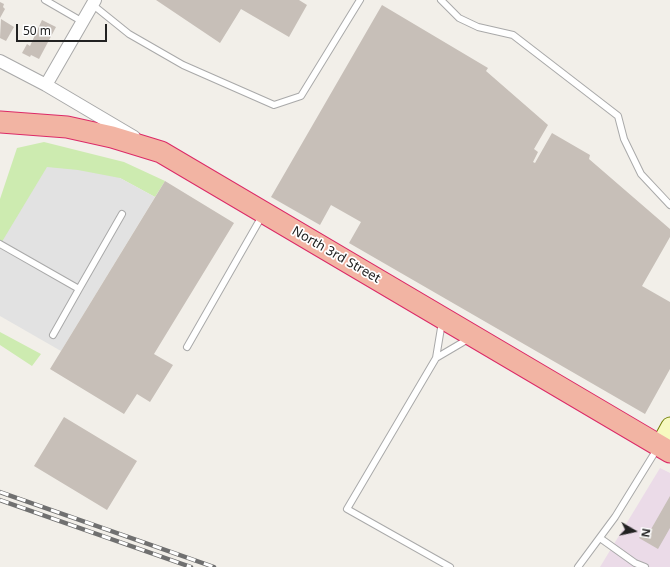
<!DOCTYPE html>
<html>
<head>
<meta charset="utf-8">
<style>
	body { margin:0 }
	#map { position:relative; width:670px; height:567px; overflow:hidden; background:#f2efe9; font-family:"Noto Sans",sans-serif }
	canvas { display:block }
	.north { position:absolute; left:614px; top:511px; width:40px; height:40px; -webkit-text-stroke:3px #fff; paint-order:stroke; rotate:99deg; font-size:11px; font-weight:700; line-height:16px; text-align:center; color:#222 }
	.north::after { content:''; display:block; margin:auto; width:14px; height:18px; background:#222; clip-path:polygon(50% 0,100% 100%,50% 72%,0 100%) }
	.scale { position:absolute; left:16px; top:24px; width:91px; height:18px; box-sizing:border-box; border:2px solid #222; border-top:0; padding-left:5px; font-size:12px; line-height:14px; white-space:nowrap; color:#222; -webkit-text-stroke:3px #fff; paint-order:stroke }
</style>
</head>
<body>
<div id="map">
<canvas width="670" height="567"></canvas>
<div class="north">N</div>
<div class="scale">50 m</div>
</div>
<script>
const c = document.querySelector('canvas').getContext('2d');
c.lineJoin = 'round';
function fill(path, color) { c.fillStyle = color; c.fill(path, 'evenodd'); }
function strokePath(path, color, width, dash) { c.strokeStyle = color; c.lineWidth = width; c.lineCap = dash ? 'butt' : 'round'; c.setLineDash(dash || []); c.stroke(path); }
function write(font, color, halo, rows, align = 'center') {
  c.font = font + ' "Noto Sans",sans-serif'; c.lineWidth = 3.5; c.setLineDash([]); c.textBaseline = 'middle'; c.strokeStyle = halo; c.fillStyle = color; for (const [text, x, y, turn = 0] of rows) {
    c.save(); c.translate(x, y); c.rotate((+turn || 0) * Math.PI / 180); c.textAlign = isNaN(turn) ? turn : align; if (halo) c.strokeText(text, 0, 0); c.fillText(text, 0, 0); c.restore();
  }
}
fill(new Path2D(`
	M660,468L670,473V567H600Z`), '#ebdbe8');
fill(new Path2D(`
	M44,142L124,162L165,181L155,197L120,178L0,245V199L17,148Z
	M0,332L41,354L32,366L0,345Z`), '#cdebb0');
fill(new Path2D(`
	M47,167L78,170L120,178L155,197L61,351L0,316V245Z`), '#e2e2e2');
fill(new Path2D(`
	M156,0H299L307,5L289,37L241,9L220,43Z
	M0,2L4,4L3,7L5,9L0,18Z
	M382,5L488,68L486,71L548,125L534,149L538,152L533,162L535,163L552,133L590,155L589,159L670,229V237L642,286L670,302V369L645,414L349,243L361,222L331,205L320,225L271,197Z
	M1,19L14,27L6,41L0,38Z
	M42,20L56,27L39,59L31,55L30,57L22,53L27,44L30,46Z
	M165,181L234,223L154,354L173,365L150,402L137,394L124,414L50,369Z
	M64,417L137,461L107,510L34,466Z
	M670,496V528L658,549L639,538L645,529L650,531Z`), '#c7bfb8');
const service = new Path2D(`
	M45,0L83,22
	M441,0L459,18L478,27L513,35L618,116L624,139L641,174L670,205
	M93,5L129,34L183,65L274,105L301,96L360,0
	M0,244L79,289L122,214
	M442,322L436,358L470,338
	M53,335L79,289
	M187,347L262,216
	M436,358L347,509L450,567
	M600,538L635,563L645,567
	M578,567L615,517L657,449`);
const minor = new Path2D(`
	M0,61L46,85L134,137
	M46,85L95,0`);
const secondary = new Path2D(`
	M659,446L670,426`);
const trunk = new Path2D(`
	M0,122L67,127L112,137L161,152L670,452`);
strokePath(service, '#a9a9a9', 8);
strokePath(minor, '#a9a9a9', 14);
strokePath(secondary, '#707d05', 19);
strokePath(trunk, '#dc2a67', 23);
strokePath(service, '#fff', 6);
strokePath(minor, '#fff', 12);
strokePath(secondary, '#f7fabf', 17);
strokePath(trunk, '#f2b4a3', 21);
const rail = new Path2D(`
	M0,492L214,567
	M0,500L191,567`);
strokePath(rail, '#707070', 4.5);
strokePath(rail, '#fff', 3, [9]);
write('13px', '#222', '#fff', [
	["North 3rd Street",336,255,30]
]);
</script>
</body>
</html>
